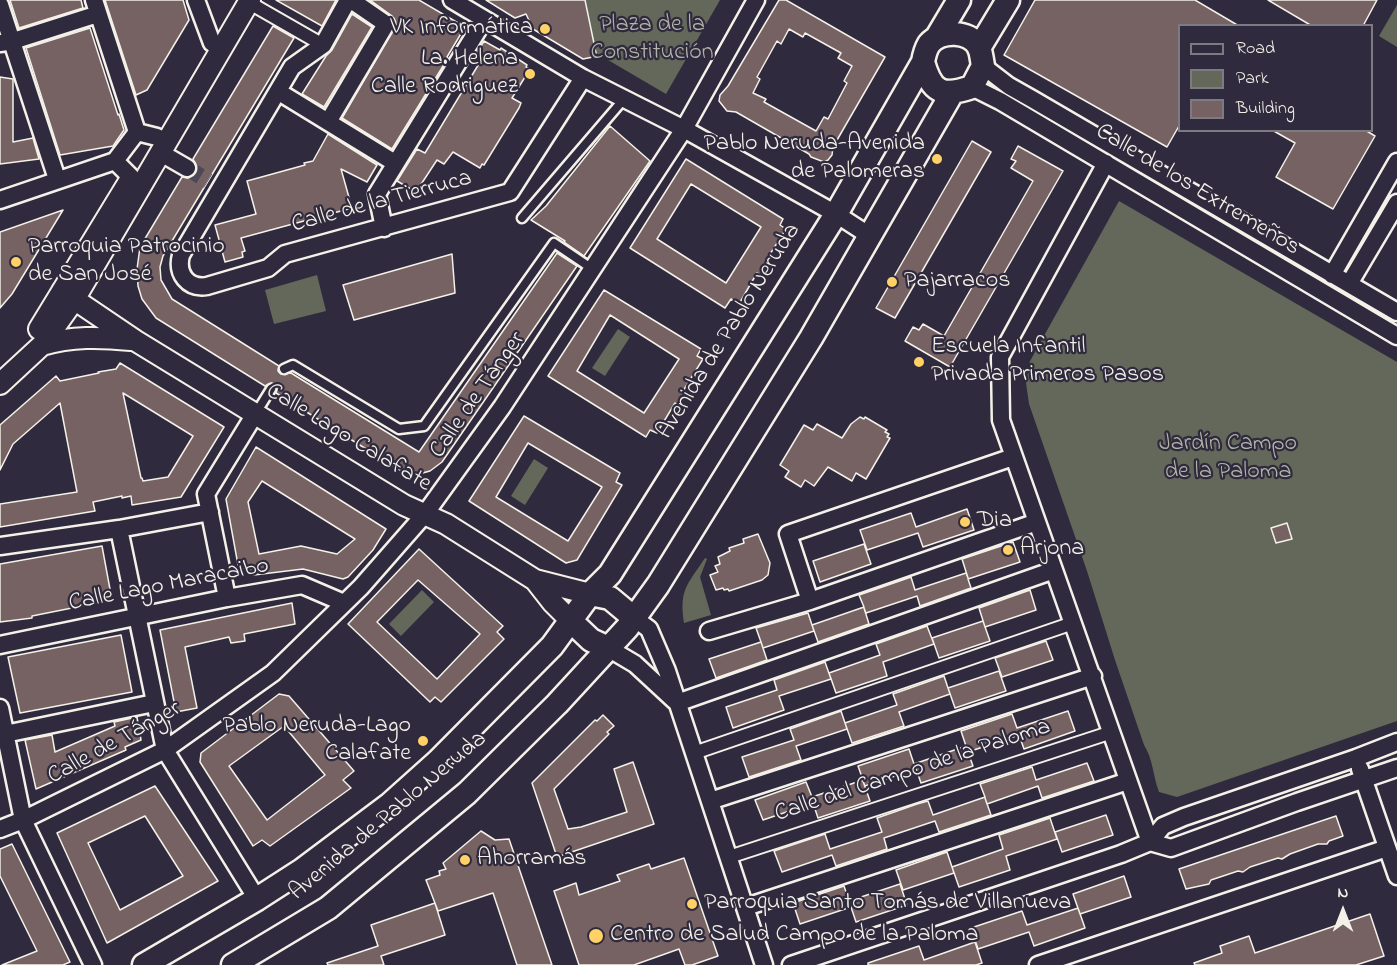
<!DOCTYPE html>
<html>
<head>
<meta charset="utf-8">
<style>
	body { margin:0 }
	#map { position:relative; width:1397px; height:965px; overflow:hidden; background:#2f2a3d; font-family:"Indie Flower",sans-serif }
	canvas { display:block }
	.legend { position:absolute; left:1178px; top:24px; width:195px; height:108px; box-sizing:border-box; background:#2f2a3d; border:2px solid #7e7a81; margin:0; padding:8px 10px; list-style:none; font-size:18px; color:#f4f1e8 }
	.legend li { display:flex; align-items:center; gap:12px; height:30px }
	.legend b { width:30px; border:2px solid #7e7a81 }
	.north { position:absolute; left:1313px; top:881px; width:60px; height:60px; -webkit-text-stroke:4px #2f2a3d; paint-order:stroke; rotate:0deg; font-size:16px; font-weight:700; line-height:24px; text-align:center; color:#f4f1e8 }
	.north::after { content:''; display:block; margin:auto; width:21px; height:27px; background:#f4f1e8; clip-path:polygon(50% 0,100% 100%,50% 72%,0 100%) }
</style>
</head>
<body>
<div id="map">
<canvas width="1397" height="965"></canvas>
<ul class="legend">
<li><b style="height:8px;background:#2f2a3d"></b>Road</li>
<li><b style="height:16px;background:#63685a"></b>Park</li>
<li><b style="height:16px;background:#766263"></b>Building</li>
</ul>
<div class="north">N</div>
</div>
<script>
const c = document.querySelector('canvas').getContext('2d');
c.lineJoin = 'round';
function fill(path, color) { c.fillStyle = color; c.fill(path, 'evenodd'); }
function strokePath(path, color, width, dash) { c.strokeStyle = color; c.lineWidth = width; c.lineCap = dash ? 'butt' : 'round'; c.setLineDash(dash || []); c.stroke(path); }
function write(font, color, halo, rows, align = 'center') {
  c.font = font + ' "Indie Flower",sans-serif'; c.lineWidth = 4.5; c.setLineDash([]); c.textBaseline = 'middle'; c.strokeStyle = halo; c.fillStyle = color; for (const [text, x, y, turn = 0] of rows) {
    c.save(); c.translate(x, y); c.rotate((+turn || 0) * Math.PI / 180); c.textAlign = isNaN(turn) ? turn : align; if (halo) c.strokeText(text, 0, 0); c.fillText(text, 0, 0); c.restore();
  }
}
fill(new Path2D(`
	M585,0H720L666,94L596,53Z
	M1397,5V47L1379,36Z
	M1119,201L1397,362V721L1177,797L1159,792C1153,776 1153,759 1144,745L1115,660L1087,571L1029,404L1026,383L1030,361Z
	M317,275L326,311L274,324L265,290Z
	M618,329L630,337L605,376L592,368Z
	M534,459L548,468L525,505L511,496Z
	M705,558L707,559L700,577L711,615L684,623C679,590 687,585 705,558Z
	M422,590L434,602L401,636L389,624Z`), '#63685a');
const building = new Path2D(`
	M10,0H81L83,8L19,28Z
	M105,0H183L189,20L147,90L136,95Z
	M276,0H336L322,26Z
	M370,0H419L465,27L447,57L448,58L392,149L342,118L396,25L392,16Z
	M486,0H585L596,53L593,57L583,59L533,29L526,14L515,18Z
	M779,0H786L885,57L833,147L832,155L828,160L824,162L811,157L809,154L736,112L727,111L719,101L720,95L728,86ZM789,29L803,37L805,33L841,53L838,58L852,66L844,81L847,83L837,102L828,119L824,117L816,131L764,102L766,99L753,93L760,79L757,77L777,41L781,44Z
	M1035,0H1195L1239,26H1179V126L1167,147L1004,55Z
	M1268,0H1377L1363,26H1312Z
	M352,14L372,27L324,107L302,94L326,56L332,50Z
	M273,26L294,38L163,256L160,267L161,280L172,299L279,366L278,371L281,374L291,373L419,452L557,253L577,266L442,462L430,471L415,475L400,470L276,393L277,389L275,384L271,383L265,386L156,318L142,299L138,286L137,269L140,247L182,177L188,178L196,174L197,167L193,159Z
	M90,28L118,115L119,114L124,130L113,146L60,155L26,48Z
	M484,41L500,50L501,48L527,65L526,67L530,69L512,98L521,103L519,108L484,165L482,164L480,168L453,152L444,164L437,160L416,192L397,181L417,149L425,153L480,62L474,58Z
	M0,77L13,79V142L33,138L39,159L0,164Z
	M610,126L650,161L584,256L564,242L565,241L531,220L546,206Z
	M1272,130H1365L1375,136L1333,209L1276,177L1295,143Z
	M328,134L377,165L367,182L341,169L352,208L241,238L245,251L242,252L243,257L225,262L215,225L256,214L247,181L305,165L304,163L313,161Z
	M972,141L991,152L895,318L876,308Z
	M1018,146L1063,171L950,367L905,341L913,327L919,330L923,324L944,336L1033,181L1011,168L1016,161L1011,159Z
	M686,159L783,219L780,225L786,229L765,262L769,265L762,276L757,273L739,304L731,299L725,308L630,248ZM691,184L761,227L726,283L657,239Z
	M63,210L12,294L0,308V232Z
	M452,254L455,293L354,320L343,285Z
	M604,290L701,349L697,356L703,359L683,391L687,393L679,406L675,403L657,433L650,430L646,437L548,376ZM610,315L679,359L644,413L577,371Z
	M120,363L224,427L181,497L132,505L131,496L122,498V496L93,502L95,511L0,527V504L77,492L60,403L13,444L0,470V425L56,376L60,381L99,373L98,372L116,369ZM123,393L193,436L168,477L143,481L142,478H141Z
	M524,416L620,473L616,482L622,485L577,560L566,563L469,501ZM528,443L602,487L568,541L496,497Z
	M860,417L864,419L865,417L887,430L885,432L889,434L887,437L890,438L866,479L856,473L852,481L828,467L814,486L805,480L801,487L785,477L789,471L780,465L804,425L813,430L817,424L842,438L851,424Z
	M256,447L386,529L373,550L348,577L343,579L303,569L254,575L238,565L226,499ZM262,481L355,539L337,554L301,546L259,554L248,502Z
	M967,509L974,530L923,547L918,533L867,550L860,530L911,513L916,527Z
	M1287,523L1292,539L1276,543L1271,528Z
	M758,534L770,563L768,575L762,580L729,591L728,589L724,590L723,588L716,590L710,575L718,572L715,566L720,564L718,557L730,551L729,548L744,543L743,539Z
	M1013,542L1020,562L968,579L971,588L920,606L917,596L866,613L864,608L869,624L818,642L812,625L864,607L859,595L911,577L915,590L966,573L968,578L962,559Z
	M864,544L871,564L820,582L813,561Z
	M102,546L112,600L32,616V618L0,622V564Z
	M419,549L503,626L497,632L504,639L441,702L435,697L430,702L348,624ZM418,580L480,634L437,679L377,622Z
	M1030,590L1036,610L985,627L979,608Z
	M292,603L295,624L244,634L245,641L231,643L229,637L185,647L197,708L176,712L160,630Z
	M808,613L814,631L763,648L761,642L767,660L716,678L709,659L761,642L756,628Z
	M983,621L990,641L939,658L932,638Z
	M927,626L934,644L883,662L887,676L836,693L829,673L880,655L876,644Z
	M121,635L132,692L20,713L8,657Z
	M1046,641L1053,660L1002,677L995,658Z
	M825,662L831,679L779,696L784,710L733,728L726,707L777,690L774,680Z
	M999,671L1006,691L955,708L948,688Z
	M944,676L950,694L899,712L904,726L852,743L845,723L897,705L893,694Z
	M279,694L289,696L354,771L343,780L351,788L270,846L262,840L253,846L200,762L201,753ZM284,726L325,775L267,820L229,766Z
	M841,711L847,729L796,746L801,760L749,777L742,757L794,740L790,729Z
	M1068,711L1075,731L1024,749L1019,735L968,752L973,766L921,783L916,769L865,786L863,781L870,801L818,818L813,803L763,820L755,800L806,782L812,797L863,780L858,766L909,749L914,764L966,746L961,731L1012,714L1017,728Z
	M603,715L614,726L607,732L609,734L554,789L568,829L581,827L627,812L614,769L633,762L654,824L557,857L532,783L595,720L597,721Z
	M137,717L141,740L125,747L126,750L36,789L25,740L52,735L55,752L115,726L114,722Z
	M1087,763L1094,781L1042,798L1038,786L987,804L985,798L991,815L939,832L935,821L884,838L887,849L836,866L832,855L782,872L774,851L825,834L830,849L882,832L877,818L917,804L928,801L933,815L985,797L980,784L1032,767L1036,780Z
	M155,786L218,881L107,943L57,833ZM145,816L183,876L120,910L88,843Z
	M1106,815L1113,835L1062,852L1055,832Z
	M1336,816L1343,836L1329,841L1327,844H1318L1290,854L1282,859L1278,858L1250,867L1243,872L1238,871L1211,880L1209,884L1186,889L1179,869Z
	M1050,818L1057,839L1006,856L1010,870L959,887L952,867L1003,849L999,835Z
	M481,831L495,840L509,839L552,965H517L493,893L438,911L426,880L440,875L439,871L446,869L443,863Z
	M12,844L70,962L63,965H2L37,951L0,876V849Z
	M947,852L954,873L903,890L896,870Z
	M684,858L718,956L692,965H685L679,949L634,965H579L554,891L576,883L579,895L620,881L617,875L649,864L651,869Z
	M1124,876L1131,897L1080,914L1073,894Z
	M900,884L907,905L856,922L851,907L800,924L793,903L844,886L850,904L849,901Z
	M435,903L445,935L381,956L384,965H328L327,963L378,946L371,925Z
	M1078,908L1085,928L1034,946L1029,932L978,949L971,928L1022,911L1027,925Z
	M1370,914L1384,956L1356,965H1195L1194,963L1222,953L1220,946L1249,936L1255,953Z
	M975,942L982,963L976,965H868V963L919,946L924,960Z`);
fill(building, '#766263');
strokePath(building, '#f4f1e8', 1.5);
strokePath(new Path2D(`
	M187,168L208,181`), '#4d4857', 16, [16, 8]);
const service = new Path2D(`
	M522,218L624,99
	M284,369L293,365L399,429L424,426L554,243L594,270
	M256,413L271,389`);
const pedestrian = new Path2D(`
	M248,2L323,45
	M694,753L1073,623
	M729,857L1112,732`);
const minor = new Path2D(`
	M94,0L137,132
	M196,0L212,43
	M348,0L323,45L292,67L181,255C176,274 188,289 207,286L268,268L285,254L510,192L583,78
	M452,0L583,78L684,129L836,214L870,236
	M0,5L57,179
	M0,43L13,41L98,14
	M983,66L1009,86L1032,99L1397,312
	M972,87L1000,101L1397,336
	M279,92L395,163
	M328,122L386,24L351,0
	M161,153L187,168
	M1106,163L1000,357L1001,420L1150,842
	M131,177L115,161L137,132L157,137
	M0,200L115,161
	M384,228L377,194L484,20
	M1332,275L1397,162
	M1349,284L1397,203
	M119,529L165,750L257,899
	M0,546L119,529L210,512
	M227,598L206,494L255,414
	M810,601L788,534L1013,457
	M634,618L649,629L667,671L764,965
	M709,631L810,601L1037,522
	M0,645L227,598L302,585L344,603
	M608,648L635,664L675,701
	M677,703L1054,570
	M0,708L23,820L93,965
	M5,734L154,703
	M1360,769L1397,876
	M710,801L1093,676
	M0,829L23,820L165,750L273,673L361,587L425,514L502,407L684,129L756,0
	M1150,842L1171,848L1297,802L1397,768
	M746,907L1128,781
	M791,965L1121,854L1150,842L1163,826L1184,817L1356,758L1397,742
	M1038,965L1387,848`);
const tertiary = new Path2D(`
	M62,291L136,341L404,505L446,524L535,580L590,594
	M39,329L130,180
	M42,345C72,336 100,337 131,340
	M0,384L42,345L74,300L250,0
	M535,580L553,603L571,621`);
const secondary = new Path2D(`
	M937,37L959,0
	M979,48L1008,0
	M590,594L610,598L634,618
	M571,621L591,640L608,648
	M144,965L257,899L302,870L390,804L438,761L552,646L590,594L610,574L836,214L923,62C924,56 926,49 929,44C941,30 969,30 979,47C981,52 982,60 983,66L972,87C942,97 932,93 923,62
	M233,965L328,908L467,793L557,704L627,628L658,585L811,338L952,93`);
strokePath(service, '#f4f1e8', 13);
strokePath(pedestrian, '#f4f1e8', 16);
strokePath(minor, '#f4f1e8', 21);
strokePath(tertiary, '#f4f1e8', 24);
strokePath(secondary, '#f4f1e8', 27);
strokePath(service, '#2f2a3d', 8);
strokePath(pedestrian, '#2f2a3d', 12);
strokePath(minor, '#2f2a3d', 16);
strokePath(tertiary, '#2f2a3d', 20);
strokePath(secondary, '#2f2a3d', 22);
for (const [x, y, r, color] of [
	[545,29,6,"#ffd166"],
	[530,74,6,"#ffd166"],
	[937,159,6,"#ffd166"],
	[16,262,6,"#ffd166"],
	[892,282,6,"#ffd166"],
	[919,362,6,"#ffd166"],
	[965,522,6,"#ffd166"],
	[1008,550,6,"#ffd166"],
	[423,741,6,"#ffd166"],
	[465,860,6,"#ffd166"],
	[692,904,6,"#ffd166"],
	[596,936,8,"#ffd166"]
]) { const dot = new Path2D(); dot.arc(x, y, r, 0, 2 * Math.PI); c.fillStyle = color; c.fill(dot); strokePath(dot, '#2f2a3d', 2); }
write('24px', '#b3b3a8', '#2f2a3d', [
	["Plaza de la",652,26],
	["Constitución",652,54],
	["Jardín Campo",1228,445],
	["de la Paloma",1228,473]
]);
write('24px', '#f4f1e8', '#2f2a3d', [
	["VK Informática",533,29,"right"],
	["La. Helena",518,60,"right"],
	["Calle Rodriguez",518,88,"right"],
	["Pablo Neruda-Avenida",925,145,"right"],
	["de Palomeras",925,173,"right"],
	["Parroquia Patrocinio",28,248],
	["de San José",28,276],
	["Pajarracos",904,282],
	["Escuela Infantil",931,348],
	["Privada Primeros Pasos",931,376],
	["Dia",977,522],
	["Arjona",1020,550],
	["Pablo Neruda-Lago",411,727,"right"],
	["Calafate",411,755,"right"],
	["Ahorramás",477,860],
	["Parroquia Santo Tomás de Villanueva",704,904],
	["Centro de Salud Campo de la Paloma",610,936]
], 'left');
write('24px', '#f4f1e8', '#2f2a3d', [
	["Calle de los Extremeños",1197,191,31],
	["Calle de la Tierruca",382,203,-15],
	["Avenida de Pablo Neruda",730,332,-58],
	["Calle de Tánger",479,396,-55],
	["Calle Lago Calafate",348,439,31],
	["Calle Lago Maracaibo",169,586,-11],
	["Calle de Tánger",115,744,-29],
	["Calle del Campo de la Paloma",913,772,-18],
	["Avenida de Pablo Neruda",389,817,-40]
]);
</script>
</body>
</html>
